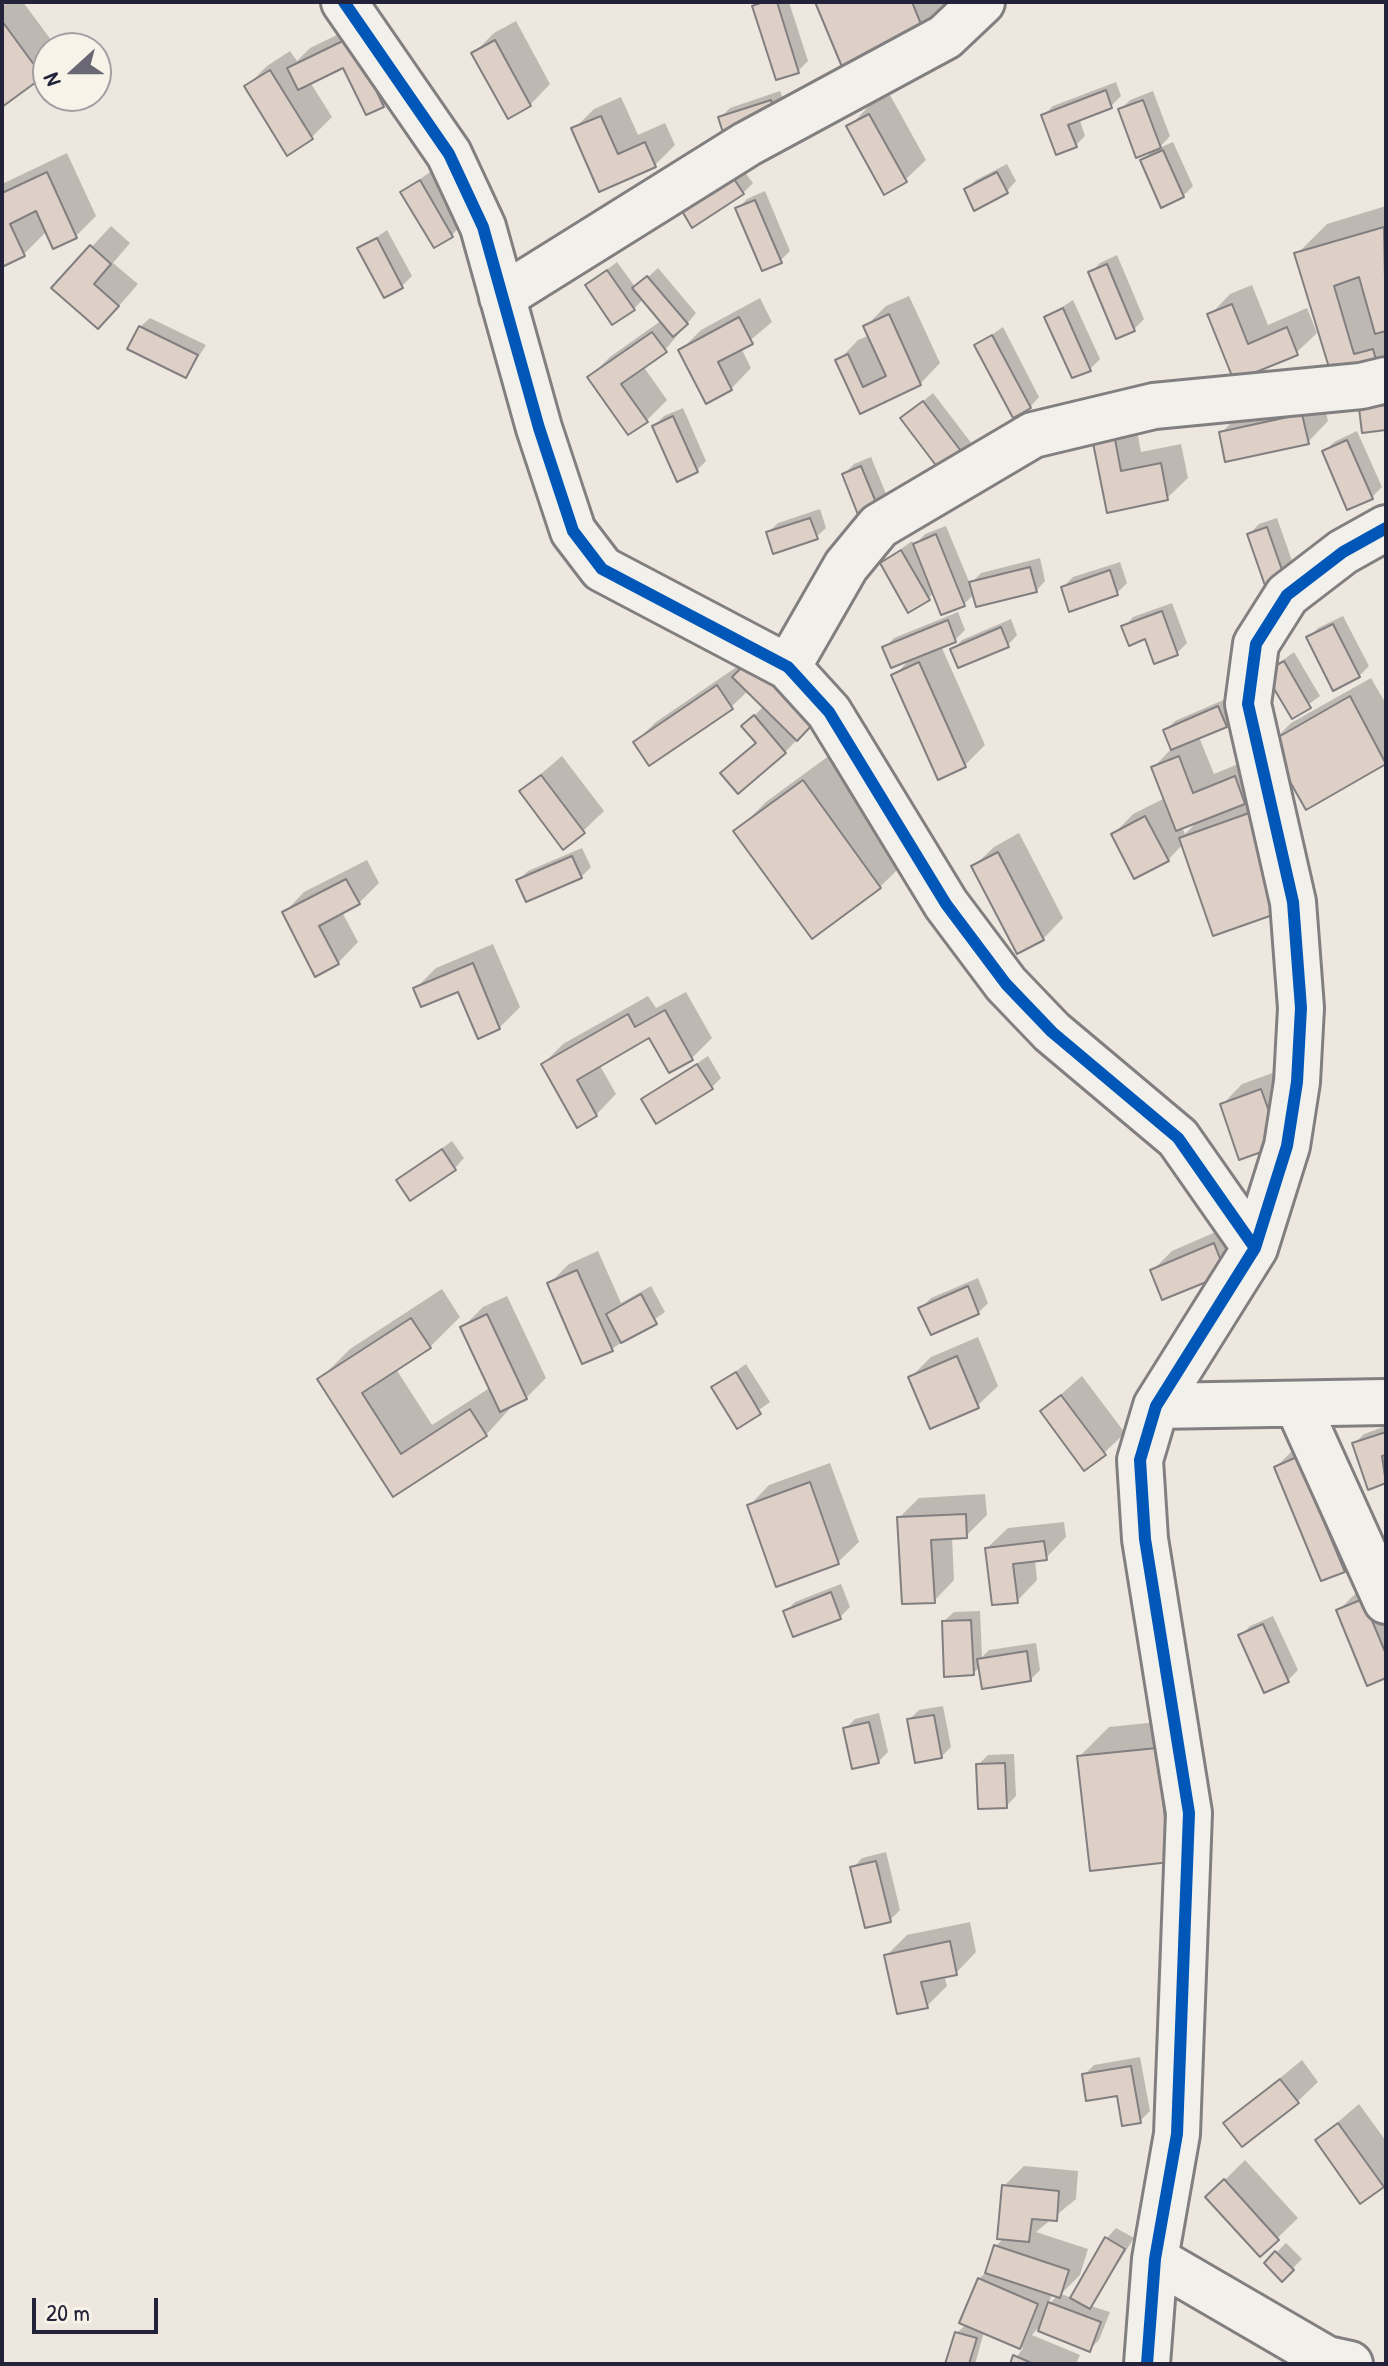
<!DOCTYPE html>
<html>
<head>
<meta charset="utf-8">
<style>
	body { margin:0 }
	#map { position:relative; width:1388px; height:2366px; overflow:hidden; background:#eee7df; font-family:"Patrick Hand",sans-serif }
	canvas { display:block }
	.frame { position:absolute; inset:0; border:4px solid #22223b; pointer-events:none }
	.north { position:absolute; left:32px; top:32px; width:80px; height:80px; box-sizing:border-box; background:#f7f3e8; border:2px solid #a29fa3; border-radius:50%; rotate:249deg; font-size:22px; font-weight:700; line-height:32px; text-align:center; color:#22223b }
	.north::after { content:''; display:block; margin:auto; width:28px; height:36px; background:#696774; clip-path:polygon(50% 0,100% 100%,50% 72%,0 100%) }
	.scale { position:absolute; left:32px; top:2298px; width:126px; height:36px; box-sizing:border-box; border:4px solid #22223b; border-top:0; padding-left:10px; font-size:24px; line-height:28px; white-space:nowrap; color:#22223b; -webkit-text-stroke:6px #f7f3e8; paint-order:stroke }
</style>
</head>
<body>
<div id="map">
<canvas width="1388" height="2366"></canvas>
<div class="frame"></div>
<div class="north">N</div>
<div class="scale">20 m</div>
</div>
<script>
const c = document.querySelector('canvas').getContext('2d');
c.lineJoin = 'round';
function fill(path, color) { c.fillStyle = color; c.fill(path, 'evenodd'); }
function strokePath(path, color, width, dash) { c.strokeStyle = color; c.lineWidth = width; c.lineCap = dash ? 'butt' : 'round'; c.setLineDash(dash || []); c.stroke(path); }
fill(new Path2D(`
	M8,2H23L57,48H48V69L2,105V7Z
	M759,2H789L808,61L798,71L755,6Z
	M817,2H954L931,49Z
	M372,18L403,85L382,105L344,65L310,82L332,117L312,137L246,87L267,66L290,51L297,61L310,48Z
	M516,21L550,84L530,105L474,53L494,33Z
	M1116,82L1121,96L1111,106L1079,118L1085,136L1076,145L1043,116L1053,106Z
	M780,91L789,115L720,118L730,108Z
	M1153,91L1170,136L1159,148L1173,142L1193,186L1183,196L1142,161L1155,148L1120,110L1130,100Z
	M890,95L926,160L905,180L849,127L869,106Z
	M621,97L638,135L665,123L675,145L655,165L600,189L574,129L594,109Z
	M67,153L96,216L76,236L47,231L24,254L2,263V184Z
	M1007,164L1016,181L1007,191L966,189L976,180Z
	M744,171L753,183L743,193L685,212Z
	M430,172L461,225L452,235L402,192Z
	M765,191L790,251L780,261L737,209L747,199Z
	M1386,206V365L1336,385L1297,254L1327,224Z
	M111,226L130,243L113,263L138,284L118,307L54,288Z
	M387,230L412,276L402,286L360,249Z
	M1117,255L1144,319L1134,329L1117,336L1090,273L1100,263Z
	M617,262L636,288L658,268L696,313L665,350L643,366L667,400L647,420L590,377L610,357L662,320L644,298L634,309L587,285Z
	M1252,285L1268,325L1307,308L1317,333L1296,353L1235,378L1210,315L1230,294Z
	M909,296L940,363L920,384L861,411L838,361L858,340L870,335L866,326L886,306Z
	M760,298L772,322L741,348L751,368L731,389L680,351L701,330Z
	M1073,300L1100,359L1090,369L1047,317Z
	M150,318L206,345L186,376L140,327Z
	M1003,327L1039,397L1030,407L977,345Z
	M933,393L972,444L962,453L903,418Z
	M1322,395L1328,421L1308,442L1221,433L1242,412Z
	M683,408L706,461L697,470L654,426L664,416Z
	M1134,414L1141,452L1181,444L1188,478L1167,498L1109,510L1094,439Z
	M1357,431L1382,487L1372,497L1324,452L1334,442Z
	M871,457L891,506L881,515L844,474L854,464Z
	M820,509L826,528L816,537L768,533L778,523Z
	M1277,518L1297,575L1287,585L1249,534L1259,524Z
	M946,526L970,584L981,573L1040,558L1045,581L1036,591L974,594L964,604L935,593L909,610L882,563L912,541L914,546L925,534Z
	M1120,562L1127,583L1117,593L1063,587L1073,577Z
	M1172,603L1187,643L1177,653L1124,627L1133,617Z
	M958,612L965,630L955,640L941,646L985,745L965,765L894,676L913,656L885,648L894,638Z
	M1343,616L1369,666L1359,676L1308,638L1318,628Z
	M1011,619L1017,635L1008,645L952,650L962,640Z
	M1294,652L1320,696L1293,716L1267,672Z
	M738,666L805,732L785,752L723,773L757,741L744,726L764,706L749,690L731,707L635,742L656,722Z
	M1371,678L1386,704V762L1306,807L1271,743L1291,723Z
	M1228,698L1236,716L1226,726L1199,737L1214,774L1255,757L1265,782L1243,803L1269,794L1303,889L1183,844L1168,860L1113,835L1133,814L1165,798L1153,768L1172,748L1165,731L1175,721ZM1200,819L1185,834L1182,827Z
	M834,752L910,857L880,887L812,937L736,832L766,802Z
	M562,756L604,811L583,831L521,791Z
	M1019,833L1063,918L1043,939L973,867L994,847Z
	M582,848L591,867L581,877L519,880L528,871Z
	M367,860L379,883L359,903L342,912L358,942L338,963L284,913L304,892Z
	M493,944L520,1007L499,1028L459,989H415L436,968Z
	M686,992L712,1038L692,1058L650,1035L599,1064L616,1094L596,1115L543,1064L563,1044L648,996L656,1008Z
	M708,1056L721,1078L712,1087L643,1100Z
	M1281,1070L1280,1144L1222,1105L1242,1084Z
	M452,1141L464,1158L455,1168L398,1181Z
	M1234,1224L1246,1251L1163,1298L1152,1271L1172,1251Z
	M598,1251L621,1303L651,1286L665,1312L612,1349L549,1284L569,1264Z
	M978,1278L988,1303L978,1313L921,1308L931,1298Z
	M442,1289L460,1317L430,1347L396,1369L432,1425L491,1387L463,1327L483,1307L507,1296L546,1378L526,1398L515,1403L486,1435L394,1494L320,1379L350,1349Z
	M978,1337L998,1386L977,1406L910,1378L931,1357Z
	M746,1364L770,1402L737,1426L714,1387Z
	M1082,1376L1125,1433L1104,1453L1042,1411Z
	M1386,1426V1481L1369,1487L1354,1444L1364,1434Z
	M1296,1447L1364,1550L1344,1570L1276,1467Z
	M830,1463L859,1542L838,1562L749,1506L769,1485Z
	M985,1494L987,1515L966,1536L952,1537L954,1580L934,1601L899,1518L919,1498Z
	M1064,1522L1066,1537L1046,1558L1035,1559L1037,1580L1017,1601L987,1548L1008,1528Z
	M841,1584L850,1607L840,1617L785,1612L795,1602Z
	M1386,1586V1676L1338,1611L1358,1591Z
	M980,1611L982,1657L989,1650L1036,1643L1040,1670L1030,1680L980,1666L973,1674L944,1621L954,1612Z
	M1273,1616L1298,1670L1288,1680L1241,1636L1250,1626Z
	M943,1706L951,1747L941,1757L909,1720L919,1710Z
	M879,1713L888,1752L878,1762L845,1729L855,1719Z
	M1186,1719L1169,1861L1079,1757L1109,1727Z
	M1014,1754L1016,1796L1006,1806L978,1765L988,1755Z
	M886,1852L900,1910L890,1920L853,1868L862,1858Z
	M970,1922L976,1952L956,1973L944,1975L947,1986L927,2006L886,1956L907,1935Z
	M1140,2057L1150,2111L1140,2121L1118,2093L1084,2075L1094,2065Z
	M1302,2060L1318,2082L1297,2102L1226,2123Z
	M1359,2104L1386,2141V2183L1361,2201L1317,2140Z
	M1245,2160L1298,2218L1261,2254L1208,2197Z
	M1024,2166L1078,2171L1076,2199L1036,2232L1088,2249L1080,2275L1061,2294L1072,2298L1107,2238L1116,2228L1134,2238L1091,2306L1110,2312L1099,2340L1090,2349L1037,2329L1032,2335L1080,2355L1076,2364H1012L1023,2348L984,2332L975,2364H947L957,2333L966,2324L979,2279L987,2271L996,2246L1004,2238V2186ZM1053,2293L1058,2295L1049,2304H1048Z
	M1286,2243L1302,2259L1282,2279L1266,2263Z`), '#0003');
const building = new Path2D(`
	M763,2H777L799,73L776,80L752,6Z
	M815,2H912L932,51L850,86Z
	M2,21L43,77L2,107Z
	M351,37L384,107L366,115L343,68L298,90L287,68Z
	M495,40L531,106L508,119L471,53Z
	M270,70L313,139L287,156L244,86Z
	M1106,90L1112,108L1068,125L1077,147L1056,155L1041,115Z
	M771,100L780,127L727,145L718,117Z
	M1143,100L1161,148L1136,158L1118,109Z
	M869,114L907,182L884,195L846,126Z
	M601,116L618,154L645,142L656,167L599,192L571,128Z
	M1163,150L1184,197L1161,208L1140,160Z
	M47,172L77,238L53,249L36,211L10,224L25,256L2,267V193Z
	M997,172L1008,193L974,211L964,189Z
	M734,179L744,194L692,228L682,211Z
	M420,180L453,237L434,248L400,192Z
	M755,200L782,263L762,271L735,208Z
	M1384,227L1386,331L1375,334L1359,277L1334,286L1354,354L1373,349L1380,374L1335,387L1294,253Z
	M377,238L403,288L384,298L357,248Z
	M90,245L111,264L94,284L119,306L98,329L51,288Z
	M1107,264L1135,331L1116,339L1088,272Z
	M607,270L635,310L612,325L585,285Z
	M647,276L688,324L673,337L632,288Z
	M1232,304L1248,344L1287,327L1298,355L1234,381L1207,314Z
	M1063,308L1091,371L1072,378L1044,317Z
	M889,314L921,385L860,414L835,360L848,354L863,387L886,376L863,326Z
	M739,317L753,344L718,362L732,390L706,404L678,350Z
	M139,326L198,355L186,378L127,349Z
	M652,332L667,352L621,384L648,422L628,435L587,377Z
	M992,335L1031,408L1013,418L974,345Z
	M923,401L964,455L941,472L900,418Z
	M1386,405V430L1362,433L1359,408Z
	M1302,414L1309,444L1225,462L1219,432Z
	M673,416L698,472L677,482L652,426Z
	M1114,434L1121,471L1161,463L1168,500L1107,513L1092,438Z
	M1347,440L1373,499L1347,510L1322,451Z
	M861,466L882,517L862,525L842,474Z
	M810,518L818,539L773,554L766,532Z
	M1267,527L1288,587L1268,594L1247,534Z
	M936,534L965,606L941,615L913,544Z
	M901,550L930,600L908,613L880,563Z
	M1030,567L1037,592L976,607L969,582Z
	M1110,570L1118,595L1069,612L1061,587Z
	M1162,611L1178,655L1154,664L1145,639L1129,646L1121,626Z
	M948,620L956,642L891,668L882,647Z
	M1333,624L1360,677L1333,691L1306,637Z
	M1001,627L1009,647L958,668L950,649Z
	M750,659L814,723L797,741L732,677Z
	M1284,661L1311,708L1292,719L1264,672Z
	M919,662L966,767L938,780L891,675Z
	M717,685L733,709L649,766L633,742Z
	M1350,696L1386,764L1306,810L1268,743Z
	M1218,706L1227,727L1171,750L1163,730Z
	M754,715L786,753L738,794L720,773L756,743L741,726Z
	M1179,756L1193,793L1235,776L1245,804L1176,831L1151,767Z
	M541,775L585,833L563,850L519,791Z
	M803,780L881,888L812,939L733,831Z
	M1249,813L1284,911L1213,936L1179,838Z
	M1145,816L1169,861L1134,879L1111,834Z
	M998,852L1044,940L1017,954L971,866Z
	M572,856L582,878L526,902L516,880Z
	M346,879L360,904L319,926L339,964L315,977L282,912Z
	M473,963L500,1029L478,1039L458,992L421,1007L413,988Z
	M665,1010L693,1060L669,1073L649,1038L577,1080L597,1116L577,1128L541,1064L628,1014L635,1027Z
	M697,1064L713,1089L656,1124L641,1099Z
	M1261,1089L1281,1145L1239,1160L1220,1104Z
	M442,1149L456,1170L410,1201L396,1180Z
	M1214,1243L1226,1274L1162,1300L1150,1270Z
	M577,1270L613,1351L582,1364L547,1283Z
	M968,1286L979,1314L931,1335L918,1308Z
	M641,1294L657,1324L621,1343L606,1314Z
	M487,1314L527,1399L500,1412L460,1327Z
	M411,1318L431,1348L362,1393L401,1454L470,1409L487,1436L393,1497L317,1379Z
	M957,1356L979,1408L930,1429L908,1377Z
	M736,1372L761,1414L737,1429L711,1387Z
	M1061,1395L1106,1455L1084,1471L1040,1411Z
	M1386,1432V1455L1382,1456L1386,1483L1368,1490L1352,1443Z
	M1297,1457L1345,1572L1321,1581L1274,1467Z
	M810,1482L839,1564L776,1587L747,1505Z
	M966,1514L967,1538L931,1540L935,1603L902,1604L897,1517Z
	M1044,1541L1047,1560L1013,1564L1018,1603L992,1605L985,1548Z
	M831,1592L841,1619L793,1637L783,1611Z
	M1363,1599L1386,1654V1678L1367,1686L1336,1610Z
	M971,1620L974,1675L944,1677L942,1621Z
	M1263,1624L1289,1682L1264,1693L1238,1635Z
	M1027,1651L1031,1681L982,1689L977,1659Z
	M934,1715L942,1758L915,1763L907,1719Z
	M869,1722L879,1763L852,1769L843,1728Z
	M1157,1748L1170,1862L1090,1871L1077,1756Z
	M1005,1763L1007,1808L978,1809L976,1764Z
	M876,1861L891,1922L865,1928L850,1867Z
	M950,1941L957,1975L921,1982L928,2008L897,2014L884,1955Z
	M1131,2066L1141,2123L1122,2126L1117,2096L1086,2101L1082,2074Z
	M1280,2079L1299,2103L1242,2147L1223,2123Z
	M1338,2123L1384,2187L1360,2204L1315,2140Z
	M1224,2179L1279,2240L1260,2257L1205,2197Z
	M1002,2185L1059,2191L1057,2221L1032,2219L1029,2242L997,2239Z
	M1105,2237L1125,2249L1090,2309L1070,2298Z
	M994,2245L1069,2270L1060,2298L985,2273Z
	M1275,2251L1294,2270L1282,2282L1264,2263Z
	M978,2278L1038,2304L1020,2349L959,2323Z
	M1048,2302L1101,2322L1090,2352L1038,2331Z
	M955,2332L977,2338L969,2364H945Z
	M1013,2355L1034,2364H1010Z`);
fill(building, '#ded0c7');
strokePath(building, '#827f80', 2);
const minor = new Path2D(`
	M344,2L449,154L483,227L539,428L573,531L602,569L788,667L829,712L946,904L1006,984L1052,1032L1178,1138L1255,1248
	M502,297L747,144L945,37L982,2
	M788,667L846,566L879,526L1033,435L1154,406L1361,386L1386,380
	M1297,1404L1386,1601
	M1156,1406L1386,1402
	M1155,2259L1327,2359L1350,2364
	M1147,2364L1155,2259L1177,2134L1189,1813L1145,1539L1140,1460L1156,1406L1255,1248L1287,1146L1297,1082L1301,1008L1293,902L1248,704L1256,644L1287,595L1343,552L1386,528`);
strokePath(minor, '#827f80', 50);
strokePath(minor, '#f1f0eb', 44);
strokePath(new Path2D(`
	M344,2L449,154L483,227L539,428L573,531L602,569L788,667L829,712L946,904L1006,984L1052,1032L1178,1138L1255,1248
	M1147,2364L1155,2259L1177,2134L1189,1813L1145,1539L1140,1460L1156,1406L1255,1248L1287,1146L1297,1082L1301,1008L1293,902L1248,704L1256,644L1287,595L1343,552L1386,528`), '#0057b8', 12);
</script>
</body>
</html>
